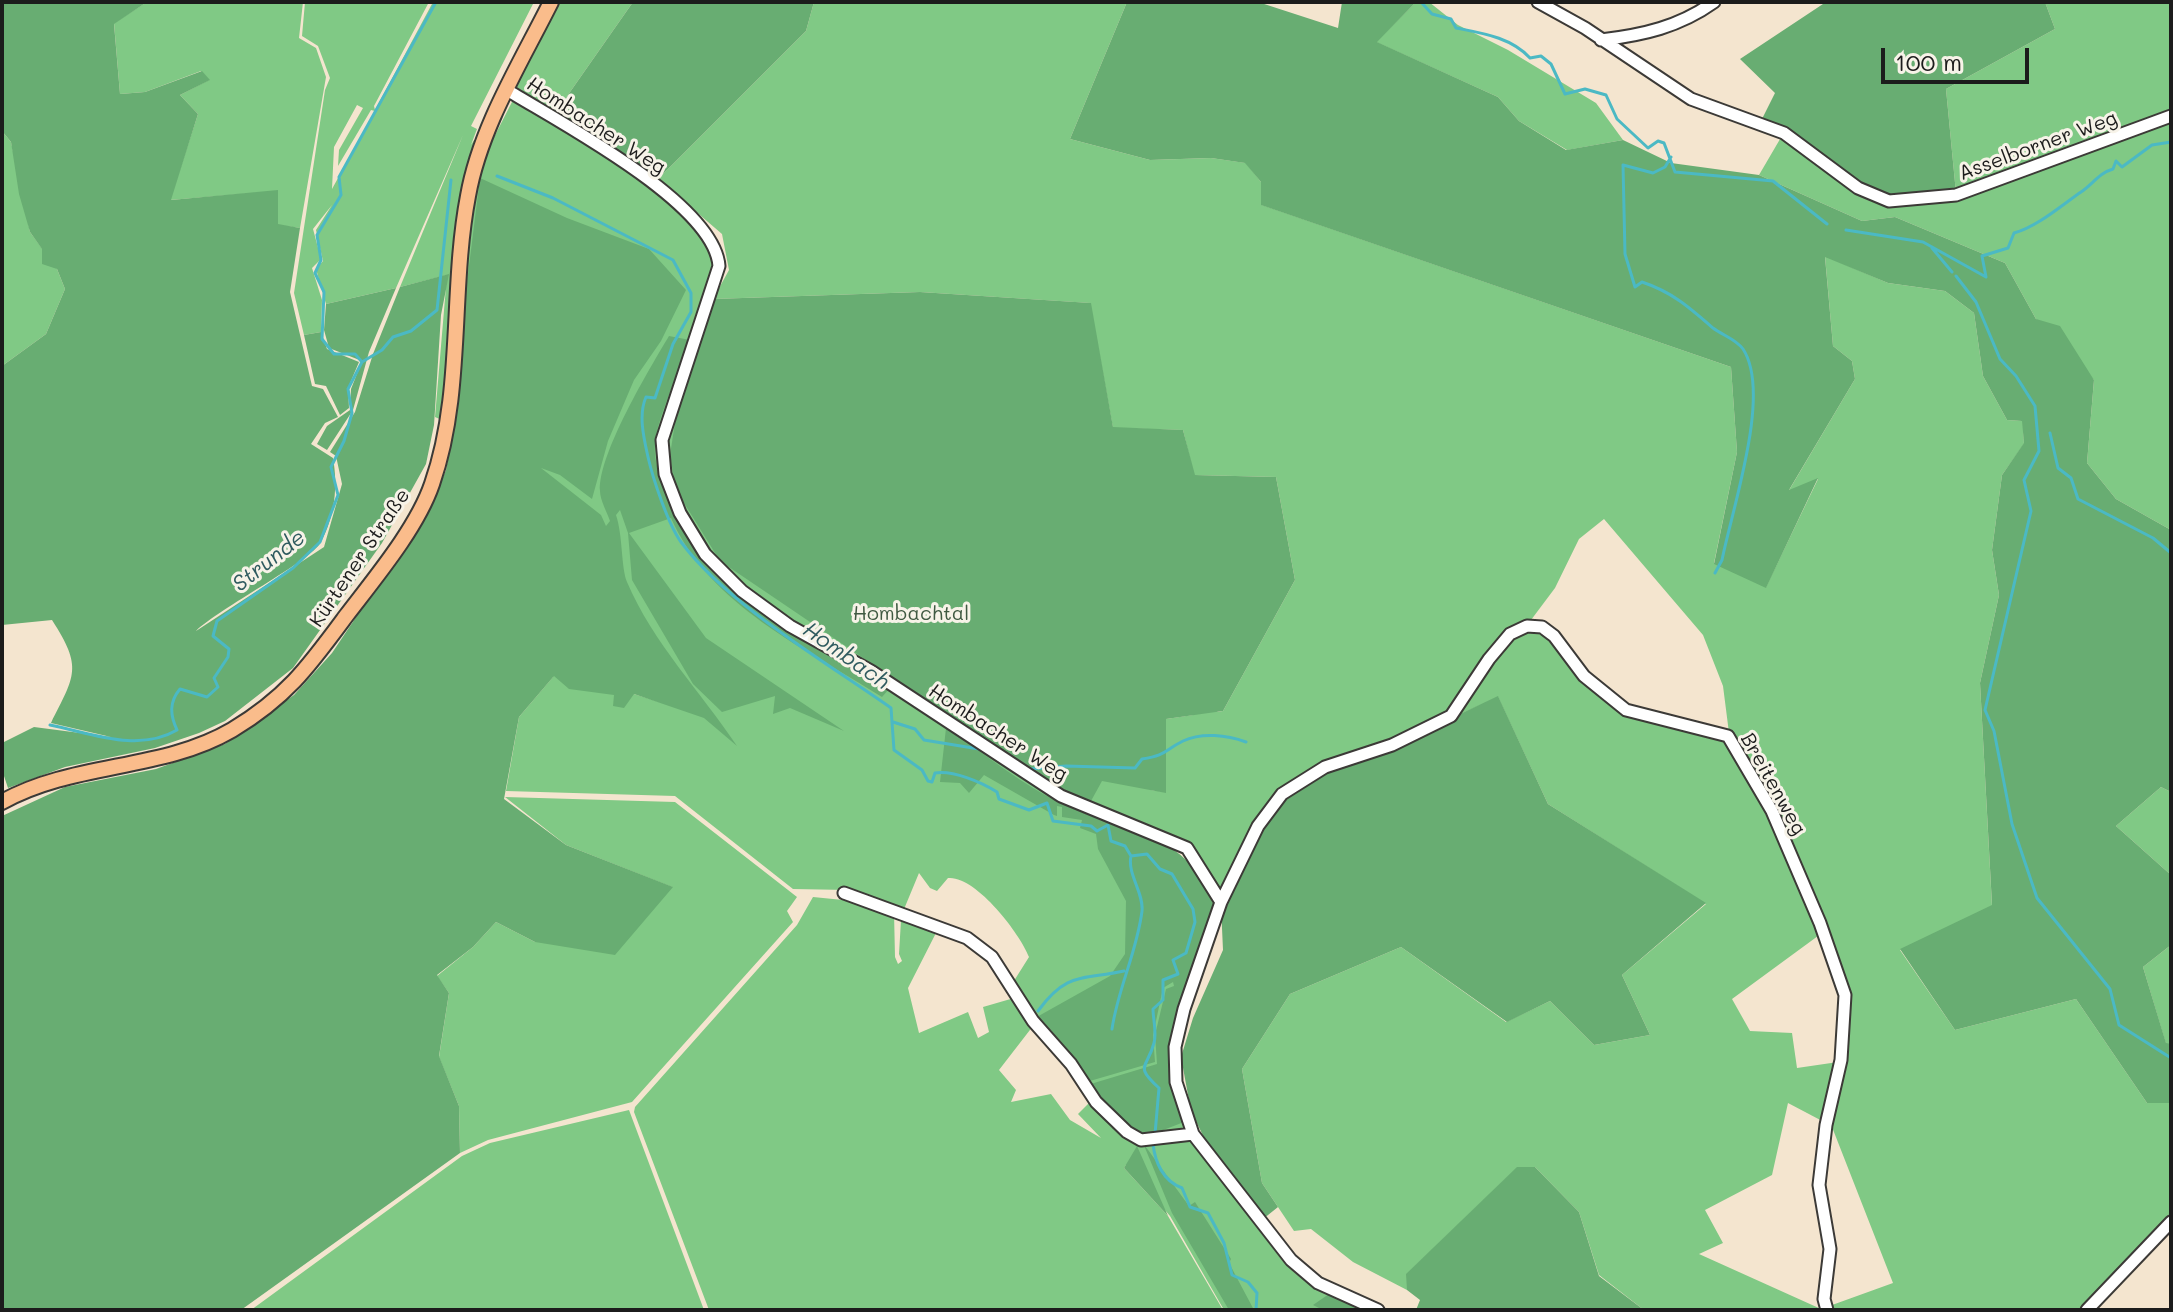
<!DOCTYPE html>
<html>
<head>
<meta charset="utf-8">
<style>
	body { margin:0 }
	#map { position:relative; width:2173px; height:1312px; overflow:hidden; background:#f4e5cf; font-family:Mali,sans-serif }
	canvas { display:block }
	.frame { position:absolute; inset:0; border:4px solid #1c1c1c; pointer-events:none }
	.scale { position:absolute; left:1881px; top:48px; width:148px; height:36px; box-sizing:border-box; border:4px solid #1c1c1c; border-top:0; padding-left:10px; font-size:24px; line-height:28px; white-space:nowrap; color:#1c1c1c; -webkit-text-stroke:6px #f7f3e8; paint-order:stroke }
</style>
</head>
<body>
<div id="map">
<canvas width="2173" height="1312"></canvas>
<div class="frame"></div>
<div class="scale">100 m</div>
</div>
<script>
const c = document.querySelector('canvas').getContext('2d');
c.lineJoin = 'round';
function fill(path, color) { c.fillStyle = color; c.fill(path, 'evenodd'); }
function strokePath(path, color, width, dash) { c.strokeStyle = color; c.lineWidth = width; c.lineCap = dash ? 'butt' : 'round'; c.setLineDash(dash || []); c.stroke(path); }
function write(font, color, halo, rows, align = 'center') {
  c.font = font + ' Mali,sans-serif'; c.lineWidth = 6; c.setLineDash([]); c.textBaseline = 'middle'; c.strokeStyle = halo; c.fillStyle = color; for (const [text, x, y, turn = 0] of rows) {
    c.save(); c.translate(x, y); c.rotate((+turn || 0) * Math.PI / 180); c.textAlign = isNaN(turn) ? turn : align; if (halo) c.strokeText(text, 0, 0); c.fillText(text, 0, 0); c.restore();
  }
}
fill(new Path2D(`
	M147,2H303L299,38L316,48L326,77L300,228L278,225V191L170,200L198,114L180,95L209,80L201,71L145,92L120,94L114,23Z
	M305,2H429L374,106L375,110L433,2H534L471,126L477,129L471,145L474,140L491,143L513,100C554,115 705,213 715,255C719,273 706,292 701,307L999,308L1075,321L1097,439L1170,437L1198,489L1274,494L1285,554L1217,712L1223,711L1295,580L1276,477L1194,475L1183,430L1113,428L1090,303L920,292L713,299L729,270L722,234L658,179L806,31L814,2H1127L1070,139L1150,160L1211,158L1246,163L1261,182L1262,205L1731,367L1737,452L1714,563L1766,587L1818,479L1788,492L1855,379L1852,361L1833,346L1825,256L1888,283L1945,291L1974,313L1983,376L2007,420L2023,421L2024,444L2002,475L1992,550L1999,595L1980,683L1992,906L1900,950L1955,1030L2076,999L2147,1103H2171V1219L2084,1310H1644L1599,1275L1579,1212L1535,1167L1517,1168L1407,1274V1290L1353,1262L1311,1229L1294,1231L1262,1183L1242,1069L1290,994L1401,947L1506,1022L1550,1001L1594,1045L1650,1035L1622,975L1706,904L1548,804L1498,697L1452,718C1469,692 1513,601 1552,636C1578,659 1590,692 1625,711C1650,724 1697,730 1726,737L1770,812L1822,933L1732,999L1750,1031L1792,1033L1797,1068L1838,1062L1826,1123L1788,1103L1772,1175L1705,1210L1723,1243L1699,1254L1821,1309L1893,1283L1832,1127L1829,1125L1843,1061L1847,994L1822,922L1774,810L1729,733L1723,686L1703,635L1604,519L1579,539L1555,588L1528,624L1508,634L1487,658L1449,715L1391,742L1324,765L1281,792L1256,826L1220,900L1193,846L1091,804L1085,815C1125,835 1180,838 1204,882C1235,938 1173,992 1168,1049C1163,1118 1218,1173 1257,1224C1268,1239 1279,1260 1294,1272C1316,1291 1343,1300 1370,1310H1224L1170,1216L1126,1165L1124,1168L1168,1216L1223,1310H709L634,1112L635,1107L797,925L813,897L853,901L893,911L848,890L793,889L675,796L506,791L519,717L553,677L536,671L527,653L530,602L536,575L520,464L508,449L435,417L447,275L400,287L463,135L396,288L326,304L316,269L323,261L316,230L332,205L313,229L321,259L312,268L322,300L321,332L304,335L294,293L325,90L330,78L318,46L302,36ZM357,105L363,108L339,150L338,166L371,110L375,111L332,189L334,147ZM657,692L671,698L672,706L634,694ZM1190,712L1193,715L1166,719V792L1151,790H1162L1153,715ZM919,873L930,888L937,891L948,878C975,875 1020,933 1029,957L1012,984L1030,1016L1053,1031L1076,1061L1088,1090L1096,1096L1078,1114L1101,1138L1070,1120L1051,1094L1011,1102L1016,1090L999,1070L1033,1026L1014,998L983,1007L989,1032L978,1038L968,1012L919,1033L908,988L938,929L906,917L901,920L899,954L902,961L898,964L895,957L894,912L902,914Z
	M560,2H633L556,112L516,87Z
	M1416,2H1429L1458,25L1508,50L1596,103L1623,140L1567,150L1519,121L1498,97L1376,42Z
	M2045,2H2171V110L1956,193L1946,89L2055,29Z
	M2171,120V530L2116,499L2087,463L2094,380L2036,319L2005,263L1895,217L1862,221L1759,175L1783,134L1956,197Z
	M2,131L11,142L30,232L57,269L65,289L46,334L2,366Z
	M2161,787L2171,792V875L2116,826Z
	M505,797L675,802L797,897L787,911L793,922L632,1102L488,1140L460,1153L459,1106L439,1057L449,993L437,976L473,947L496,922L535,942L672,887L566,845Z
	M2171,945V1044H2166L2143,967Z
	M629,1110L704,1310H251L462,1156L490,1143Z`), '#80c985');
fill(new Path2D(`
	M2,2H147L114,24L120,94L145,92L202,71L210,80L180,95L198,114L171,200L278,190V224L300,228L290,292L312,386L323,389L338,417L325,423L311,444L333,458C338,486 335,516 321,542C311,561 218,609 196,631L324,547L342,484L336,456L330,452L355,412L373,354L400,287L449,274L441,315L434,425L426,464L382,543L293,668L225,721L199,733L155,748L65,767L8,788L2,770V743L34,727L111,737L51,723C75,675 83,668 52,620L2,625V366L46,334L65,289L57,269L42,264V249L30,232L19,194L11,142L2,131Z
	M633,2H814L806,31L658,179L556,112Z
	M1127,2H1258L1338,28L1342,2H1416L1377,42L1498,97L1519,121L1566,150L1623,140L1671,163L1759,175L1862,221L1895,217L2005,263L2036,319L2060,326L2094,380L2087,463L2116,499L2171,530V792L2161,787L2116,826L2171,875V945L2143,967L2166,1043L2171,1044V1103H2147L2076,999L1955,1030L1900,949L1992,905L1980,683L1999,595L1992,550L2002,475L2024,443L2022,421L2007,420L1983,376L1974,313L1945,291L1888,283L1825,257L1833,346L1852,361L1855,379L1789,490L1818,478L1766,588L1714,564L1737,452L1731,367L1261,205V182L1245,163L1211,158L1150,160L1070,139Z
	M1826,2H2045L2055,29L1946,89L1956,193L1890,200L1859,186L1761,121L1775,93L1740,59Z
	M480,178L567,218L649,249L686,290L661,341L634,380L608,441L592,499L560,475L541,468L601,515L606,526L610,521C607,512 600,500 600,491C598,454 650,368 669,336L690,340C681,369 657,417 655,444C653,465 665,490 674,508C720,603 803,639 889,689L882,697C806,649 709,605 671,518L629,533L706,638L844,731L790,708L773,714L775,696L722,712L693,684L632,580L628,533L620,510L616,515C623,536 621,567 627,582C653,643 701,692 737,746L704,718L634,694L624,708L613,706L614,695L569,689L554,676L519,717L504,799L566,845L673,887L615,955L535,942L496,922L473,947L437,975L449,993L439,1056L459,1106L460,1153L241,1310H2V816L65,787L156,769L225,744L294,695L332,653L432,504L446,470L454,425L458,354Z
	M396,288L369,352L353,410L327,450L317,444L327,426L350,410L351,389L362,361L329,348L324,330L326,304Z
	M920,292L1091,303L1113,427L1183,430L1195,475L1276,477L1295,580L1223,711L1166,719V793L1102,781L1091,801L1070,798L720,561L676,490L670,455L676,416L713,299Z
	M321,332L327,349L359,362L348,388L349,408L340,415L326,386L315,384L304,335Z
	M1498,696L1548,804L1706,903L1622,975L1650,1035L1594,1045L1550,1001L1507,1022L1401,947L1290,994L1242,1069L1262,1183L1278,1207L1263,1219L1215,1160L1191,1111L1181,1057L1193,1018L1223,950L1221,906L1261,828L1283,798L1326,770L1393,746Z
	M946,728C984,753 1023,786 1065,805C1127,834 1188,831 1214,905L1170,1041L1172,1085L1184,1122L1140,1139L1084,1086L1157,1064L1155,1035L1166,989L1174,986L1173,982L1163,988L1153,1035L1155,1062L1083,1083L1035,1018L1110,976L1125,954L1126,901L1098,849L1096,834L1080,828L1082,820L1062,817V807L1057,806V816L1054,815L984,775L969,793L960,783L940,782Z
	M1143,1143L1189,1206L1195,1202L1231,1259L1229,1263L1254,1310H1229L1172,1213Z
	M1137,1146L1168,1216L1124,1168Z
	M1517,1167H1535L1579,1212L1599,1276L1644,1310H1416L1420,1300L1407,1290L1406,1274Z
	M1329,1294L1368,1310H1323L1313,1305Z`), '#68ad72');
strokePath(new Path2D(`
	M1421,2L1432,14L1451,19L1456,28C1481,33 1511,37 1530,58L1541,56L1551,64L1565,94L1585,89L1606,95L1617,119L1648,148L1658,141L1664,143L1675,172L1773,181L1827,224
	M1671,157L1665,167L1653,173L1623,165L1625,254L1635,287L1642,282C1672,292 1689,307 1713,328C1722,335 1736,339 1743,349C1772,393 1732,509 1722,560L1715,573
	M497,176L553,198L673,260L691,293V312L673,344L655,398L646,397C638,415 644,439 648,457C653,479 668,524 681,542C727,604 827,663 891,708L894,750L922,770L928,781L932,782L935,773C953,770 981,782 997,792L999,799L1029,810L1047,803L1053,821L1091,826L1097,831L1108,825L1111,841L1125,846L1131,856L1147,854L1160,869L1172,874L1193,909L1195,922L1186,953L1173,960L1178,974L1163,980V1000L1153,1009C1153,1019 1157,1033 1154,1043C1147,1069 1134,1065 1159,1088L1155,1134
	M1846,230L1923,242L1986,277L1982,256L2008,248L2014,233C2037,227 2062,205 2081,192C2093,184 2099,173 2113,169L2116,161L2122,167L2152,145L2171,142
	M1932,248L1952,272
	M1956,276L1976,302L2000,359L2016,376L2035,406L2039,451L2024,480L2031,511L1985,710L1994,731L2012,824L2037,898L2110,989L2119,1025L2171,1058
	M362,362L382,350L393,337L411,331L437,310L451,180
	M2050,433L2058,468L2071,478L2078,499L2153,538L2171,553
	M893,722L915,729L924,740L979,749
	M50,725C91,733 138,753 177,730C170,715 169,702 180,689L207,697L218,687L214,678L228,657L229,649L213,636L217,621L293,568L320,542L338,495L331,467L344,441L352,413L348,389L362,362L355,354H334L322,339L324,292L315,273L321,260L317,235L341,195L339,177L436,2
	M1030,769L1066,766L1135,768L1142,759C1167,755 1163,751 1183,741C1202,732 1227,735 1246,742
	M1038,1011C1067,971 1083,980 1124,971
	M1112,1029C1118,988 1137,952 1142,911C1144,893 1127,874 1131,856
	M1153,1144C1155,1162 1163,1181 1182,1188L1190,1207L1208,1213L1224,1243L1232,1275L1248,1282L1257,1293L1256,1310
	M1312,1310H1317`), '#4bb9c4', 3);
const minor = new Path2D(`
	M1538,2L1585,28L1691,99L1784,133L1858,188L1889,201L1956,195L2171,116
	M1601,40C1643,35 1679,27 1714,2
	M507,90C559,122 714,203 719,266L662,440L665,474L680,513L705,554L742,591L790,626L871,671L1061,796L1187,848L1221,902
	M844,893L967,938L992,957L1033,1021L1071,1064L1096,1102L1127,1132L1141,1140L1193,1134
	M1378,1310L1318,1283L1291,1260L1193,1134L1176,1082L1175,1047L1184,1009L1221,902L1258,826L1282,794L1325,767L1392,745L1451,716L1489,659L1510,634L1527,626L1542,627L1554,636L1584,676L1626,710L1728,736L1772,811L1820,923L1845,995L1841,1060L1826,1125L1819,1185L1830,1249L1824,1299L1827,1310
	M2087,1310L2171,1222`);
const major = new Path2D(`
	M2,802C73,762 162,771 232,730C287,697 309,666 346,616C375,578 417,528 432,484C464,393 450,290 468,196C480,128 520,64 551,2`);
strokePath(minor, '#3c3a37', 15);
strokePath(major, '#3c3a37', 18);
strokePath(minor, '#fff', 11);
strokePath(major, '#fabc8b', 14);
write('20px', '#1c1c1c', '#f7f3e8', [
	["Hombacher Weg",596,126,33],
	["Asselborner Weg",2038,146,-20],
	["Kürtener Straße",360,558,-56],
	["Hombacher Weg",998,733,33],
	["Breitenweg",1773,784,61]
]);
write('20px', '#3f5941', '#f7f3e8', [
	["Hombachtal",911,614]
]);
write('italic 22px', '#2f5b5f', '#f7f3e8', [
	["Strunde",269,561,-38],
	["Hombach",846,656,35]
]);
</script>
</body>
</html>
